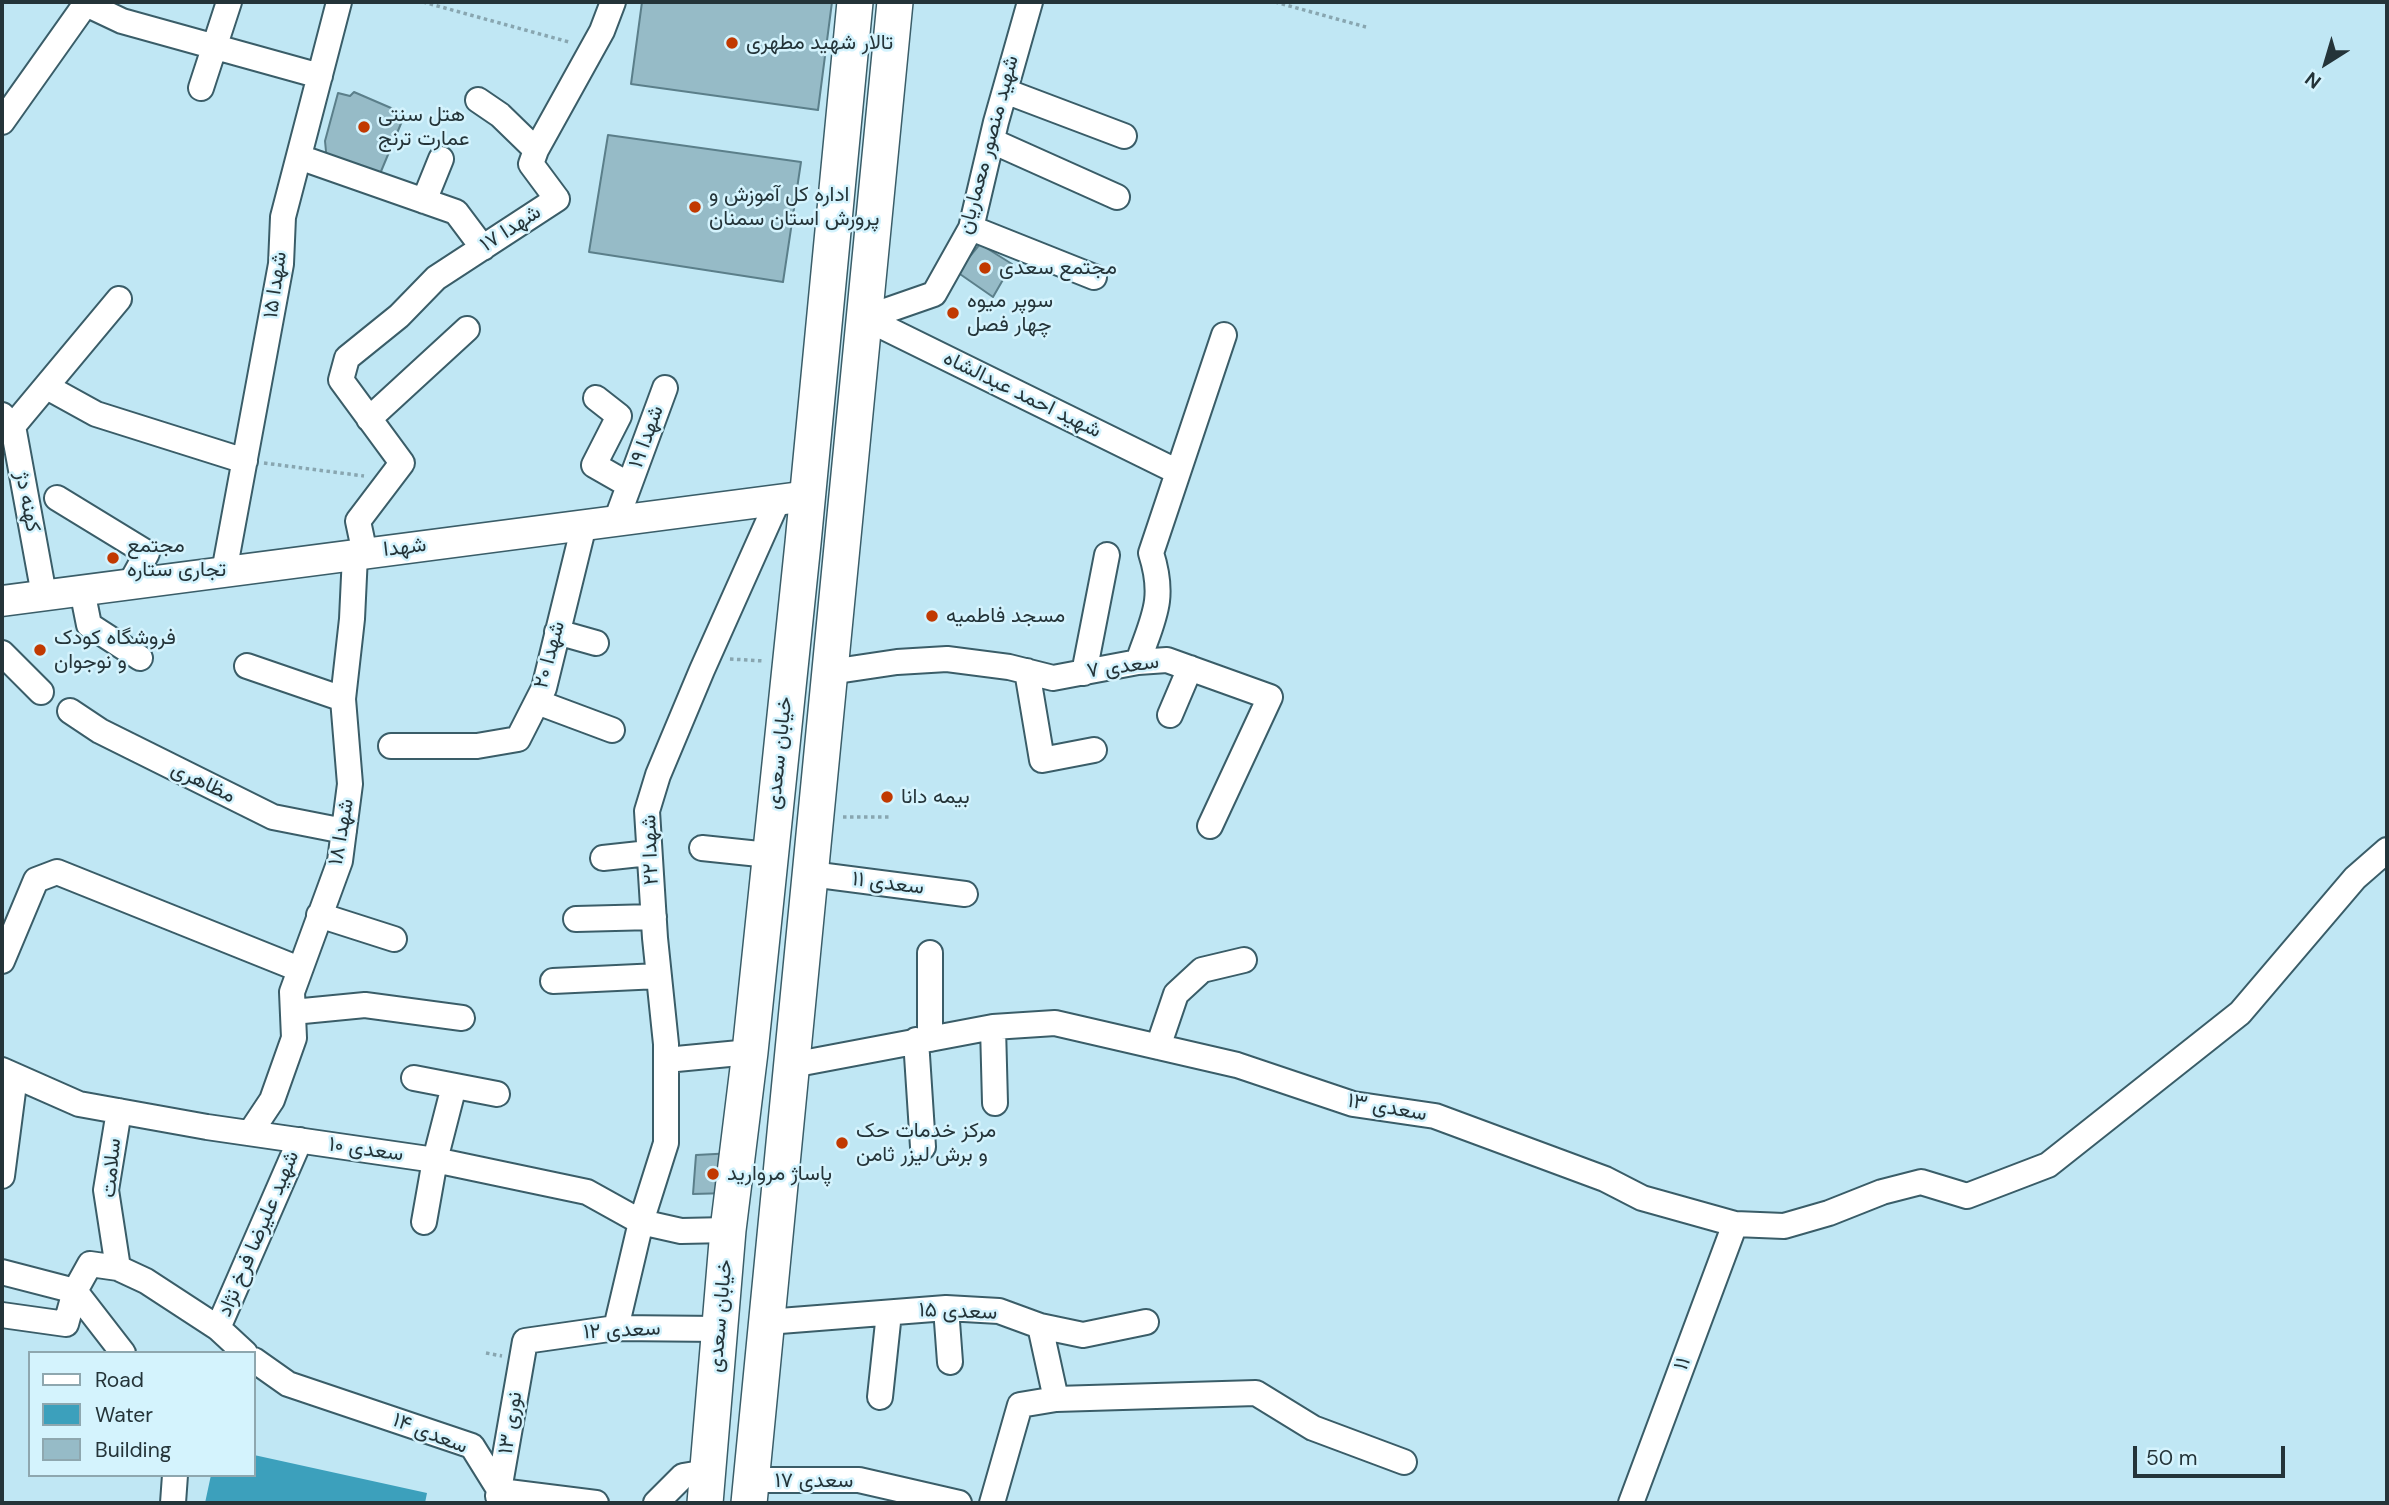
<!DOCTYPE html>
<html>
<head>
<meta charset="utf-8">
<style>
	body { margin:0 }
	#map { position:relative; width:2389px; height:1505px; overflow:hidden; background:#c0e7f4; font-family:"DM Sans",sans-serif }
	canvas { display:block }
	.frame { position:absolute; inset:0; border:4px solid #243439; pointer-events:none }
	.legend { position:absolute; left:28px; top:1351px; width:228px; height:126px; box-sizing:border-box; background:#d4f3fd; border:2px solid #8ea7af; margin:0; padding:9px 12px; list-style:none; font-size:21px; color:#243439 }
	.legend li { display:flex; align-items:center; gap:14px; height:35px }
	.legend b { width:35px; border:2px solid #8ea7af }
	.north { position:absolute; left:2291px; top:28px; width:70px; height:70px; -webkit-text-stroke:5px #d4f3fd; paint-order:stroke; rotate:217deg; font-size:19px; font-weight:700; line-height:28px; text-align:center; color:#243439 }
	.north::after { content:''; display:block; margin:auto; width:24px; height:32px; background:#243439; clip-path:polygon(50% 0,100% 100%,50% 72%,0 100%) }
	.scale { position:absolute; left:2133px; top:1446px; width:152px; height:32px; box-sizing:border-box; border:4px solid #243439; border-top:0; padding-left:9px; font-size:21px; line-height:24px; white-space:nowrap; color:#243439; -webkit-text-stroke:5px #d4f3fd; paint-order:stroke }
</style>
</head>
<body>
<div id="map">
<canvas width="2389" height="1505"></canvas>
<div class="frame"></div>
<ul class="legend">
<li><b style="height:9px;background:#fff"></b>Road</li>
<li><b style="height:19px;background:#3ca0bc"></b>Water</li>
<li><b style="height:19px;background:#96bbc7"></b>Building</li>
</ul>
<div class="north">N</div>
<div class="scale">50 m</div>
</div>
<script>
const c = document.querySelector('canvas').getContext('2d');
c.lineJoin = 'round';
function fill(path, color) { c.fillStyle = color; c.fill(path, 'evenodd'); }
function strokePath(path, color, width, dash) { c.strokeStyle = color; c.lineWidth = width; c.lineCap = dash ? 'butt' : 'round'; c.setLineDash(dash || []); c.stroke(path); }
function write(font, color, halo, rows, align = 'center') {
  c.font = font + ' "DM Sans",Vazirmatn,sans-serif'; c.lineWidth = 5; c.setLineDash([]); c.textBaseline = 'middle'; c.strokeStyle = halo; c.fillStyle = color; for (const [text, x, y, turn = 0] of rows) {
    c.save(); c.translate(x, y); c.rotate((+turn || 0) * Math.PI / 180); c.textAlign = isNaN(turn) ? turn : align; if (halo) c.strokeText(text, 0, 0); c.fillText(text, 0, 0); c.restore();
  }
}
fill(new Path2D(`
	M254,1455L427,1493L425,1503H205L211,1475H254Z`), '#3ca0bc');
const building = new Path2D(`
	M642,2H832L818,110L631,84Z
	M354,92L405,114L377,181L327,162L325,141L338,93L350,96Z
	M608,135L801,162L783,282L589,252Z
	M980,244L1012,264L993,297L957,272Z
	M734,1153L729,1193L693,1194L696,1155Z`);
fill(building, '#96bbc7');
strokePath(building, '#5b7f8a', 2);
const minor = new Path2D(`
	M86,4L122,21L320,76
	M201,88L229,2
	M1005,91L1124,136
	M478,100L500,115L536,150
	M2,122L87,2
	M992,141L1117,197
	M299,157L456,212L483,248
	M424,201L441,159
	M971,228L1094,277
	M865,318L934,294L971,228L996,122L1030,2
	M865,318L1178,472
	M47,387L96,414L245,461
	M596,398L619,416L594,465L629,485
	M2,415L13,426L44,595
	M369,419L467,329
	M13,426L119,299
	M57,498L147,553L130,584
	M616,521L665,388
	M365,554L358,521L402,463L341,380L347,358L399,316L436,278L557,199L531,164L536,150L602,31L613,2
	M224,572L281,264L283,217L339,2
	M82,590L89,625L140,658
	M557,632L596,643
	M2,653L41,692
	M1138,662C1153,618 1166,600 1151,553L1224,335
	M247,666L343,699
	M1027,671L1042,760L1094,750
	M830,672L897,662L947,659L1009,667L1053,678L1138,662L1167,660L1270,697L1210,826
	M1084,673L1107,555
	M537,702L612,730
	M70,711L100,731L273,817L344,831
	M1170,715L1190,668
	M391,746H477L518,739L544,688L584,525
	M702,848L769,855
	M603,858L649,853
	M811,874L965,894
	M319,915L394,939
	M576,919L654,917
	M930,953V1039
	M2,961L36,880L57,872L299,969
	M553,981L659,976
	M293,1012L365,1005L462,1018
	M993,1027L995,1103
	M916,1040L923,1147
	M1158,1047L1176,994L1202,970L1244,960
	M666,1060L750,1052
	M792,1065L993,1027L1055,1023L1237,1065L1353,1104L1435,1116L1605,1179L1642,1198L1735,1224L1784,1226L1829,1213L1882,1192L1921,1182L1967,1196L2048,1165L2240,1013L2355,878L2387,850
	M2,1070L79,1104L207,1127L435,1160L587,1192L641,1222L681,1231L728,1230
	M414,1078L497,1094
	M250,1133L272,1100L294,1038L292,992L340,861L350,784L343,699L352,619L355,555
	M2,1176L15,1076
	M424,1222L435,1160L454,1086
	M118,1268L106,1190L119,1111
	M2,1272L75,1291L123,1353
	M946,1308L950,1362
	M2,1315L66,1324L75,1291L90,1264L118,1268L146,1281L218,1328L245,1353
	M767,1322L946,1308L999,1311L1040,1326L1083,1335L1146,1322
	M1040,1326L1056,1399
	M218,1328L300,1140
	M616,1328L641,1222L666,1143V1044L655,938L647,811L658,775L702,670L778,500
	M254,1360L288,1384L472,1446L500,1491L596,1503
	M880,1397L889,1313
	M751,1480H859L959,1503
	M498,1496L525,1341L616,1328L720,1329
	M173,1503L175,1475
	M656,1503L683,1476L707,1472
	M992,1503L1020,1405L1056,1399L1256,1393L1313,1428L1404,1462
	M1631,1503L1735,1224`);
const tertiary = new Path2D(`
	M2,601L808,496`);
const secondary = new Path2D(`
	M705,1503L728,1230L750,1052L803,543L855,2
	M749,1503L895,2`);
strokePath(minor, '#3a5d68', 28);
strokePath(tertiary, '#3a5d68', 33);
strokePath(secondary, '#3a5d68', 38);
strokePath(new Path2D(`
	M423,2L569,42
	M1275,2L1366,27
	M264,463L364,476
	M730,659L764,661
	M843,817H890
	M486,1353L502,1356`), '#88a6b0', 3.5, [3.5, 3.5]);
strokePath(minor, '#fff', 24);
strokePath(tertiary, '#fff', 30);
strokePath(secondary, '#fff', 35);
for (const [x, y, r, color] of [
	[732,43,7,"#c13901"],
	[364,127,7,"#c13901"],
	[695,207,7,"#c13901"],
	[985,268,7,"#c13901"],
	[953,313,7,"#c13901"],
	[113,558,7,"#c13901"],
	[932,616,7,"#c13901"],
	[40,650,7,"#c13901"],
	[887,797,7,"#c13901"],
	[842,1143,7,"#c13901"],
	[713,1174,7,"#c13901"]
]) { const dot = new Path2D(); dot.arc(x, y, r, 0, 2 * Math.PI); c.fillStyle = color; c.fill(dot); strokePath(dot, '#d4f3fd', 2.5); }
write('21px', '#243439', '#d4f3fd', [
	["تالار شهید مطهری",746,43],
	["هتل سنتی",378,115],
	["عمارت ترنج",378,139],
	["اداره کل آموزش و",709,195],
	["پرورش استان سمنان",709,219],
	["مجتمع سعدی",999,268],
	["سوپر میوه",967,301],
	["چهار فصل",967,325],
	["مجتمع",127,546],
	["تجاری ستاره",127,570],
	["مسجد فاطمیه",946,616],
	["فروشگاه کودک",54,638],
	["و نوجوان",54,662],
	["بیمه دانا",901,797],
	["مرکز خدمات حک",856,1131],
	["و برش لیزر ثامن",856,1155],
	["پاساژ مروارید",727,1174]
], 'left');
write('21px', '#243439', '#d4f3fd', [
	["شهید منصور معماریان",989,145,-75],
	["شهدا ۱۷",511,229,-33],
	["شهدا ۱۵",276,285,-82],
	["شهید احمد عبدالشاه",1022,395,26],
	["شهدا ۱۹",647,437,-70],
	["کهنه دژ",27,502,79],
	["شهدا",405,548,-7],
	["شهدا ۲۰",550,655,-75],
	["سعدی ۷",1123,667,-8],
	["خیابان سعدی",780,753,-84],
	["مظاهری",203,783,26],
	["شهدا ۱۸",342,832,-80],
	["شهدا ۲۲",651,850,-92],
	["سعدی ۱۱",888,884,7],
	["سعدی ۱۳",1387,1108,10],
	["سعدی ۱۰",366,1150,8],
	["سلامت",112,1168,-85],
	["شهید علیرضا فرخ نژاد",259,1234,-67],
	["سعدی ۱۵",958,1312,2],
	["خیابان سعدی",721,1316,-85],
	["سعدی ۱۲",622,1331,-3],
	["۱۱",1683,1364,-70],
	["نوری ۱۳",511,1423,-81],
	["سعدی ۱۴",430,1434,21],
	["سعدی ۱۷",814,1481]
]);
</script>
</body>
</html>
